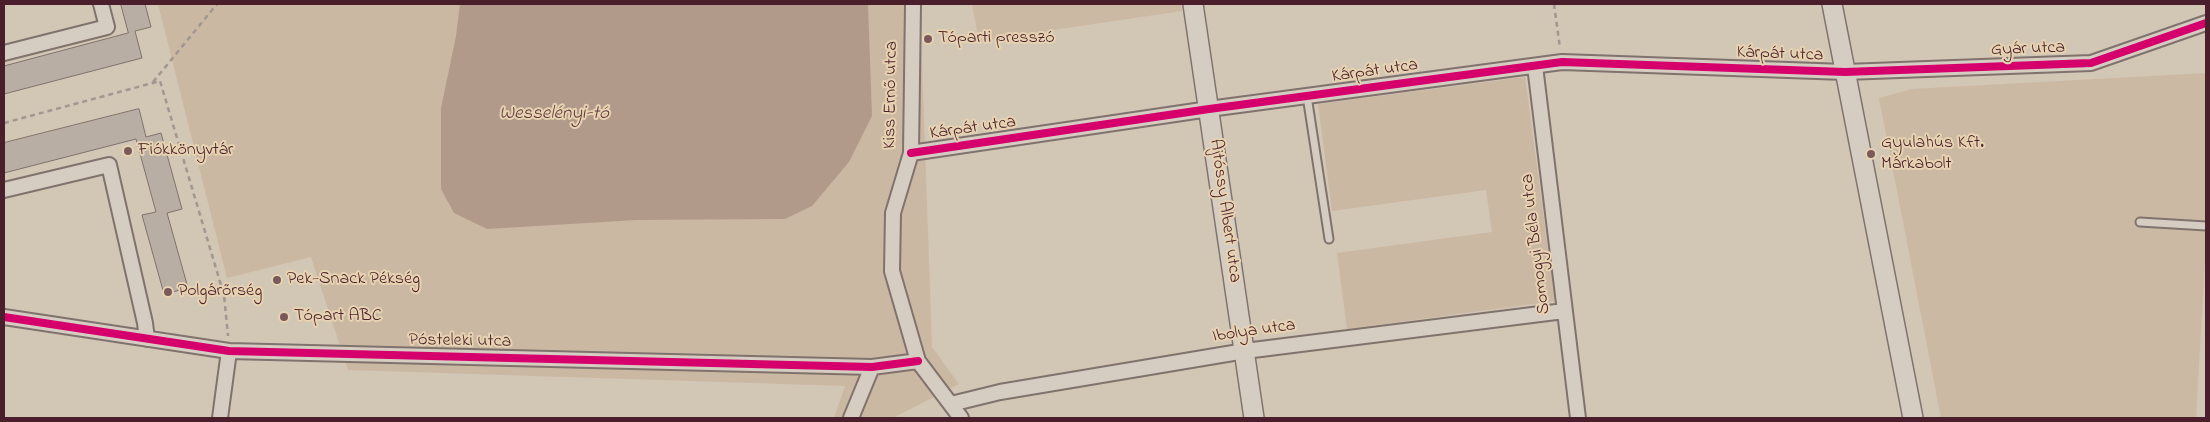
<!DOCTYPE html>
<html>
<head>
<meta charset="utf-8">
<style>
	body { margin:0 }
	#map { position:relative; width:2210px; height:422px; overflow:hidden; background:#d2c6b5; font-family:"Indie Flower",sans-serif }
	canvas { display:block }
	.frame { position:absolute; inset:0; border:5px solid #4a1f2b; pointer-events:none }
</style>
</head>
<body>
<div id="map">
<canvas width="2210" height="422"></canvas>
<div class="frame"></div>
</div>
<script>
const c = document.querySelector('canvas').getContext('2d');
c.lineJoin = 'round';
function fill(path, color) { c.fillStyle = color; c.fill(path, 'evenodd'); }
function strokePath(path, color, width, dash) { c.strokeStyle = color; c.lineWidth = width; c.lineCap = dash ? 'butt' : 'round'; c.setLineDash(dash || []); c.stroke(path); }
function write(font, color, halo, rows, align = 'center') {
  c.font = font + ' "Indie Flower",sans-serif'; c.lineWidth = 4; c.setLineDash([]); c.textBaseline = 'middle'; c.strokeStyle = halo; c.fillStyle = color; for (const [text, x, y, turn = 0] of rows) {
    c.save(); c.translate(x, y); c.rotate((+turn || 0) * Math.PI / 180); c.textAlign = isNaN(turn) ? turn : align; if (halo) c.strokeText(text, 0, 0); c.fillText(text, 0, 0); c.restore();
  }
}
fill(new Path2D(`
	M972,4H1181L1182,11L979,41Z
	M2206,73V243L2196,418H1941L1879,98L1912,89Z`), '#ccb9a3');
fill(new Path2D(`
	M158,4H920L932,347L959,384L893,418H834L845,386L348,370L311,257L227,278Z
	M1525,77L1555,301L1347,329L1337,253L1492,232L1486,190L1332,211L1318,104Z`), '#cbb8a3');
fill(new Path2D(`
	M460,4H868L872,116L849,162L812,206L785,219L637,220L487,229L454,213L441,189V108L456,36Z`), '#b29a8b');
const building = new Path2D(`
	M121,4H145L151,27L135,31L142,58L4,94V66L128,33Z
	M139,109L146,137L161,133L182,209L167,213L188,288L164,294L142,215L156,212L136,139L4,173V143Z`);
fill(building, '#b9aea3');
strokePath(building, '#80726c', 1);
const lane = new Path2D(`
	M1307,96L1329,239
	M2140,222L2206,226`);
const street = new Path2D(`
	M913,4L911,153L893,213L892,271L918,361L961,418
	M4,53L107,27L101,4
	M1535,66L1578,418
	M911,153L1209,109L1562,62L1845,72L2091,63L2206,23
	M4,190L109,165L145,323L147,339
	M4,317L229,351L872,367L918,361
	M951,404L1000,392L1245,351L1564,311
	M220,418L229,351
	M851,418L872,367`);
const secondary = new Path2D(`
	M1193,4L1254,418
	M1832,4L1913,418`);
strokePath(lane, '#80726c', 11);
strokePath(street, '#80726c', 18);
strokePath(secondary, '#80726c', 22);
strokePath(new Path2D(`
	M1554,4L1560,48
	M153,82L217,4
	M4,123L160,81L224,295L228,336`), '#a29790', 2.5, [5, 4]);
strokePath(lane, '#d5cdc1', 7);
strokePath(street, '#d5cdc1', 14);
strokePath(secondary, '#d5cdc1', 19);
strokePath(new Path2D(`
	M911,153L1209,109L1562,62L1845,72L2091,63L2206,23
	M4,317L229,351L872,367L918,361`), '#d6006c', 8);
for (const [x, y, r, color] of [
	[928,39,5,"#7a595b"],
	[128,151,5,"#7a595b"],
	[1871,154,5,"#7a595b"],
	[277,280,5,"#7a595b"],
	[168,292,5,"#7a595b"],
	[284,317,5,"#7a595b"]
]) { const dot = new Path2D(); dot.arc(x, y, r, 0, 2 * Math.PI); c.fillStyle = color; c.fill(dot); strokePath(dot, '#e7d3b1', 2); }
write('18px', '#4a1f2b', '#e7d3b1', [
	["Tóparti presszó",938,39],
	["Gyulahús Kft.",1881,144],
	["Márkabolt",1881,165],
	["Fiókkönyvtár",138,151],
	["Pek-Snack Pékség",287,280],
	["Polgárőrség",178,292],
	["Tópart ABC",294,317]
], 'left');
write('18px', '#4a1f2b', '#e7d3b1', [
	["Gyár utca",2028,50,-2],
	["Kárpát utca",1780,55,2],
	["Kárpát utca",1375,72,-8],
	["Kiss Ernő utca",892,95,-89],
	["Kárpát utca",973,129,-8],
	["Ajtóssy Albert utca",1224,211,82],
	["Somogyi Béla utca",1537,244,-97],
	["Ibolya utca",1254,332,-8],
	["Pósteleki utca",460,342,1]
]);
write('italic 19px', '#61393e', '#e7d3b1', [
	["Wesselényi-tó",554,115]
]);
</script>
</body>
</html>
